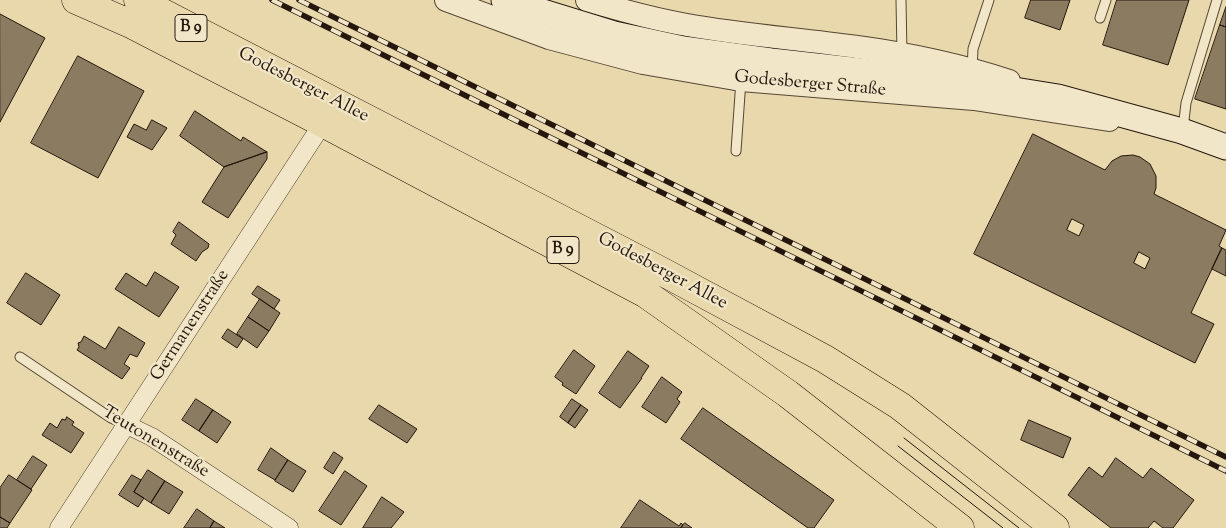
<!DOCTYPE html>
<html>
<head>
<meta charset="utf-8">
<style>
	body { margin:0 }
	canvas { display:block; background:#e9d8ab }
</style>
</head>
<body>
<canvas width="1226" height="528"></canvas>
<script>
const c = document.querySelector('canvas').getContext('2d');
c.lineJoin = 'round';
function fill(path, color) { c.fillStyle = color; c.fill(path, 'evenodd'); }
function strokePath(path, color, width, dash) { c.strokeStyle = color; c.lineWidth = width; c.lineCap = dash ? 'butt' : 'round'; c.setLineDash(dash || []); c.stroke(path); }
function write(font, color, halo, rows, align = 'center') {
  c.font = font + ' "Sorts Mill Goudy",serif'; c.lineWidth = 4.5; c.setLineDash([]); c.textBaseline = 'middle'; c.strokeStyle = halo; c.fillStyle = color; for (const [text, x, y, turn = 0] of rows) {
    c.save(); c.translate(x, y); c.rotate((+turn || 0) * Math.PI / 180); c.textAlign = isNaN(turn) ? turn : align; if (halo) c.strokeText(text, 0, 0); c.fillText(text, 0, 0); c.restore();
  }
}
const building = new Path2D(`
	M1031,0H1070L1060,30L1025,18Z
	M1117,0H1189L1168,65L1103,45Z
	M1226,7V27L1220,25Z
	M0,14L45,38L0,122Z
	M1220,25L1226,27V109L1195,99Z
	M78,56L144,91L98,178L31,143Z
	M195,111L241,141L243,137L267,152L224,167L180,136Z
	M152,120L167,128L152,150L127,137L134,124L146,130Z
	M1033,134L1105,170L1112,161L1121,156L1133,155L1140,157L1150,164L1156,176V188L1154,194L1226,230L1219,246L1222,248L1191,313L1214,324L1195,363L974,254ZM1072,219L1084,225L1079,236L1067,230ZM1139,252L1150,258L1145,269L1134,263Z
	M267,152V159L228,218L202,202L224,167Z
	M179,222L209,244L208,248L202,252L196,261L171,244L176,235L173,232Z
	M1222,248L1226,250V276L1212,269Z
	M155,272L179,287L159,317L115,289L126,273L146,286Z
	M26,273L60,295L41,325L7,303Z
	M258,286L280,300L274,309L252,294Z
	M260,299L280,313L269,331L248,317Z
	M248,317L269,331L257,348L237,334Z
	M119,327L145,343L137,357L130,354L124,364L130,368L122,379L77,350L79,347L78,343L81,342L84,336L105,349Z
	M228,329L243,339L237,348L222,338Z
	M574,350L595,366L576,394L562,385L563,383L555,377Z
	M628,351L649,366L641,378H642L620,408L599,393Z
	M662,377L682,392L677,399L680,402L666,423L642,407Z
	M196,399L213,410L199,431L182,420Z
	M572,399L581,405L568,423L560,417Z
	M379,405L417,429L407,443L369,419Z
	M581,405L588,410L575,428L568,423Z
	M703,408L834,500L814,528H808L681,439Z
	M213,410L231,422L217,443L199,431Z
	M67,417L74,422L72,425L84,433L71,453L42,435L50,423L57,428L62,419L65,420Z
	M1029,420L1071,438L1063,458L1021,440Z
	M271,448L288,460L275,480L258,470Z
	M334,452L343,458L333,474L324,468Z
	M33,456L47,465L31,489L17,480Z
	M1116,458L1143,478L1151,468L1194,500L1173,528H1163L1154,521L1148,528H1111L1068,495L1089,467L1102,477Z
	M288,460L306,471L293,492L275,481Z
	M148,470L165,481L151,503L134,492Z
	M345,471L367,486L341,525L319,511Z
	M9,475L32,490L10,523L0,517V488Z
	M132,475L141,480L134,492L144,498L138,507L119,495Z
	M165,481L183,492L169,514L151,503Z
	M382,497L404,512L391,528H363Z
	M640,500L679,526L681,523L683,525L681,528H621Z
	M197,509L214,521L210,528H184Z
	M0,517L10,523L7,528H0Z
	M214,521L225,528H210Z
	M685,523L692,528H681Z`);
fill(building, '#8b7b60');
strokePath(building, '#25170e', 1);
const service = new Path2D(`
	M901,0L902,54
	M1100,18L1106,0
	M972,69L973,49L989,0
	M1183,129L1186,103L1217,0
	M736,151L741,80
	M20,357L111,418L127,425`);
const minor = new Path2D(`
	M127,425L152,437L289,528
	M59,528L323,123`);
const tertiary = new Path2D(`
	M446,0L549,38L643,63L741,80L974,99L1109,120
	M587,0C620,10 653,19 687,25C743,35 801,39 857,47C909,54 960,65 1009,81`);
const secondary = new Path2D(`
	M504,0L614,34L683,49L771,61L977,84L1058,97L1182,131L1226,147`);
const primary = new Path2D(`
	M76,0L133,25L323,123L646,294L788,394L960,528
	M138,0L661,271L825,359L900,406L1055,528`);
strokePath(service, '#564735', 11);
strokePath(minor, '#564735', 19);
strokePath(tertiary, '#564735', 24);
strokePath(secondary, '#25170e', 27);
strokePath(primary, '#25170e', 29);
strokePath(service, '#f1e6c8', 9);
strokePath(minor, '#f1e6c8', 18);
strokePath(tertiary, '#f1e6c8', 22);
strokePath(secondary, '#f1e6c8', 25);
strokePath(primary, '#e9d8ab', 28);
strokePath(new Path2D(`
	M904,438L1019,528
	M898,446L1003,528`), '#25170e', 1);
const rail = new Path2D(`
	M272,0L1226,471
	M299,0L1226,457`);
strokePath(rail, '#25170e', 5.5);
strokePath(rail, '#f1e6c8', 4, [11]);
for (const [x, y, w] of [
	[191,28,32],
	[563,250,32]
]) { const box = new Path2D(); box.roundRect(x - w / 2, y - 13.5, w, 27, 4); c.fillStyle = '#f1e6c8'; c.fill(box); strokePath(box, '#25170e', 1); }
write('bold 16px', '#25170e', null, [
	["B 9",191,28],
	["B 9",563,250]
]);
write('18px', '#25170e', '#f1e6c8', [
	["Godesberger Straße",810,85,5],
	["Godesberger Allee",303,86,27],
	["Godesberger Allee",662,272,28],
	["Germanenstraße",191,326,-57],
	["Teutonenstraße",155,443,31]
]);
</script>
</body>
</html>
